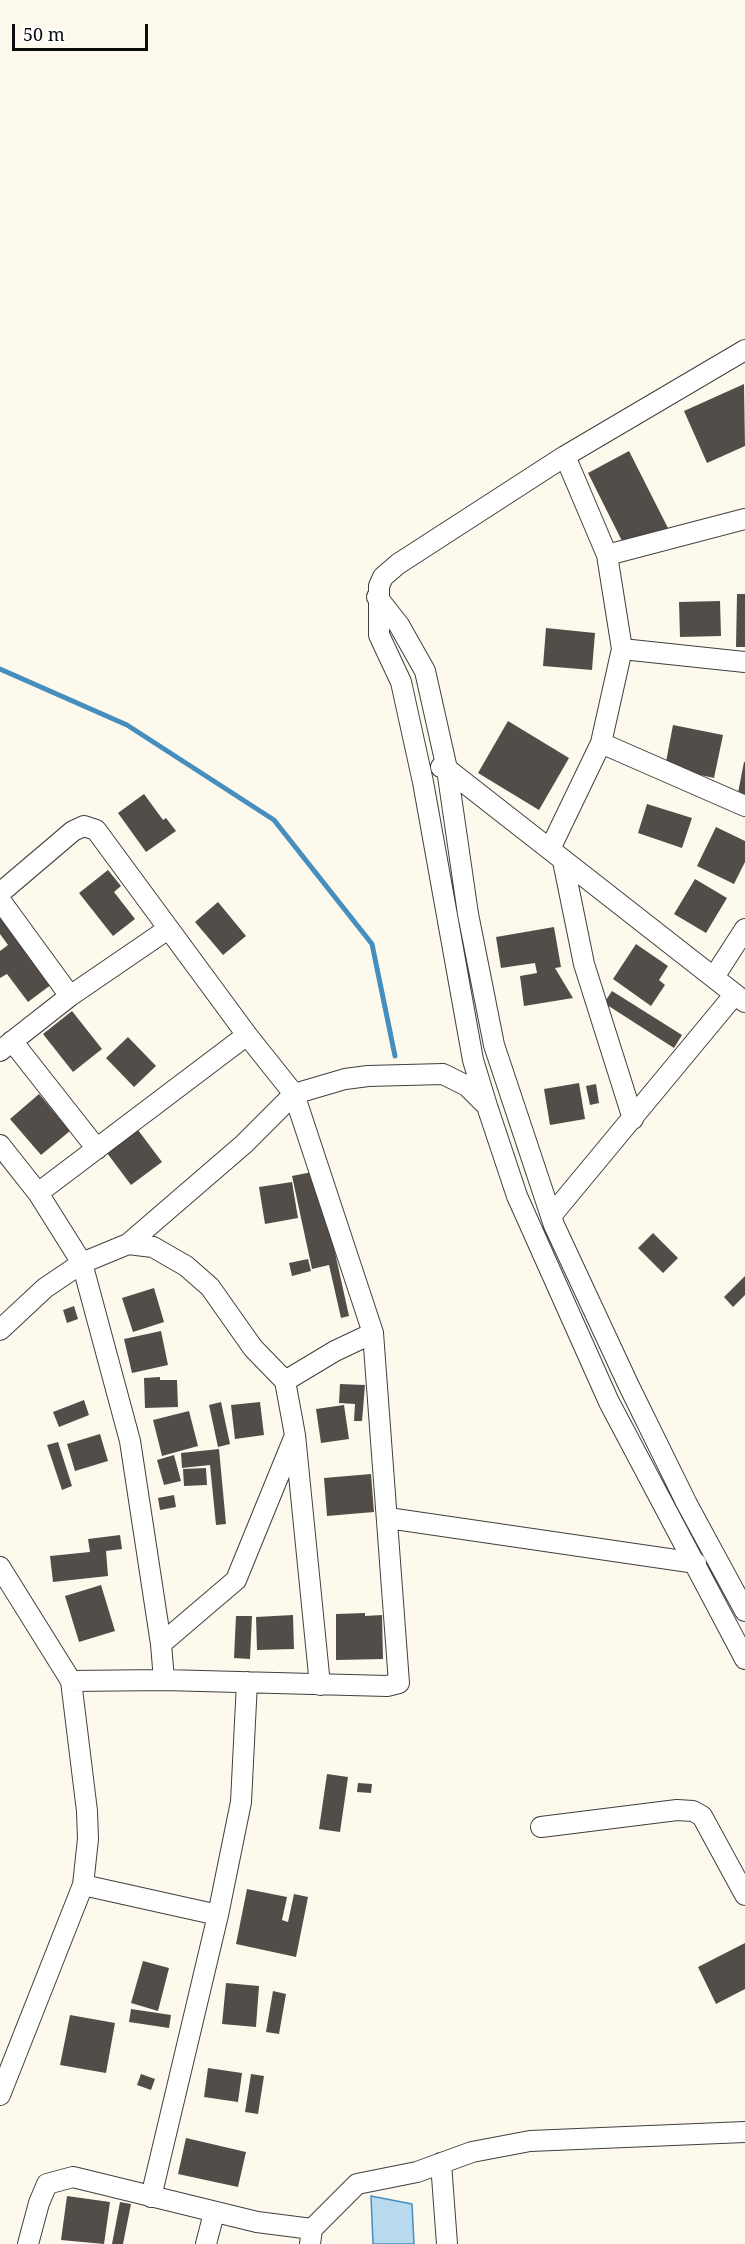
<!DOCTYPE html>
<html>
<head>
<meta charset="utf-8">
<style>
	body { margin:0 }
	#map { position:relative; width:745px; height:2244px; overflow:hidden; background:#fdfaed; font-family:"Noto Serif",serif }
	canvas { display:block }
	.scale { position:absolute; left:12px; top:24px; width:136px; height:27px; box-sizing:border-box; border:3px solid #0c0c0c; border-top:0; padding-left:8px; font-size:18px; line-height:21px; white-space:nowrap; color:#0c0c0c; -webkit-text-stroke:4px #fff; paint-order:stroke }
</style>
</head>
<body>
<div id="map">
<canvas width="745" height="2244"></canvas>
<div class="scale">50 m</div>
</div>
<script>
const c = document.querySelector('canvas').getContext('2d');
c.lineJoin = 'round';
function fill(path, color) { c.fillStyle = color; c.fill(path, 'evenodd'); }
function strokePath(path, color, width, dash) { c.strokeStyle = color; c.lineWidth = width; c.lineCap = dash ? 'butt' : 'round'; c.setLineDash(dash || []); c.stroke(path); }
const water = new Path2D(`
	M371,2196L412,2204L414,2244H373Z`);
fill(water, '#b7daef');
strokePath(water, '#468ebe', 1.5);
strokePath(new Path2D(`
	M0,669L127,725L274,820L372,944L395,1056`), '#468ebe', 5);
fill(new Path2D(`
	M744,384L745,446L707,463L684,411Z
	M629,451L671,534L624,545L588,473Z
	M737,594H745V647H736Z
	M720,601L721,636L680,637L679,602Z
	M546,628L595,633L592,670L543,666Z
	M508,721L569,758L539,810L478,773Z
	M673,725L723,735L714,778L665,767Z
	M744,762H745V794L738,793Z
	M144,794L163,820L166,818L176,831L146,852L118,813Z
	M647,804L692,818L682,848L638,833Z
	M716,827L745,841V862L734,884L697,866Z
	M108,870L121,886L114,892L135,919L113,936L79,893Z
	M695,879L727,898L706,933L674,914Z
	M218,902L246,936L223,955L195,922Z
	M2,917L52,984L28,1002L7,974L0,978V951L8,945L0,934V919Z
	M554,927L561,967L555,968L573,998L524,1006L520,976L537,973L535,963L501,968L496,937Z
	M636,944L668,966L659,980L665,985L651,1006L613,979Z
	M612,991L682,1035L674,1048L604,1003Z
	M72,1011L102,1049L73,1072L43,1034Z
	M128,1037L156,1066L134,1087L106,1058Z
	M579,1083L585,1119L550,1125L544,1089Z
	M596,1084L599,1103L590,1105L586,1086Z
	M39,1094L70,1131L41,1155L10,1119Z
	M132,1122L162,1162L131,1185L101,1145Z
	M317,1171L349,1316L341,1318L329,1265L312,1269L292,1176Z
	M292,1182L298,1218L265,1224L259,1187Z
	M653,1233L678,1258L663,1273L638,1248Z
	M308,1259L311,1271L292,1276L289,1263Z
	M745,1276V1295L733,1307L724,1297Z
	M154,1288L164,1322L133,1332L122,1298Z
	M74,1306L78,1319L67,1323L63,1310Z
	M161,1331L168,1365L132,1373L124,1339Z
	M160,1377V1380H177L178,1407L145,1408L144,1378Z
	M340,1384L365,1385L362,1421H354L355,1404L339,1403Z
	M84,1400L89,1415L59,1427L53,1412Z
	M221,1402L230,1444L218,1447L209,1405Z
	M260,1402L264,1435L235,1439L231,1405Z
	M344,1405L349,1439L321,1443L316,1409Z
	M189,1411L198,1446L162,1456L153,1420Z
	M100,1434L108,1461L75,1471L67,1444Z
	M58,1442L72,1486L62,1490L47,1445Z
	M219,1449L226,1524L216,1525L210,1465L182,1468L181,1453Z
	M174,1455L181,1481L164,1485L157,1460Z
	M206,1468L207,1485L184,1486L183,1469Z
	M371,1474L374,1512L327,1516L324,1478Z
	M174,1495L176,1507L160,1510L158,1498Z
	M120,1535L122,1549L106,1551L108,1576L53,1582L50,1556L90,1552L88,1539Z
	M101,1585L115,1631L79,1642L65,1596Z
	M365,1613V1616L382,1615L383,1659L336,1660V1614Z
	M293,1615L294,1649L257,1650L256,1617Z
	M236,1616H252L250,1659L234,1658Z
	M327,1774L348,1777L340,1832L319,1829Z
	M358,1783L372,1784L371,1793L357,1792Z
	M247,1889L287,1897L282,1920L288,1922L294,1894L308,1897L296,1957L236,1944Z
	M745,1943V1989L716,2004L698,1967Z
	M143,1961L169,1968L158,2011L131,2003Z
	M226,1983L259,1986L256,2027L222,2024Z
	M273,1991L286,1994L279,2034L266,2032Z
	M131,2009L171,2015L169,2028L129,2022Z
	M70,2015L115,2023L106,2073L60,2065Z
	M208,2068L242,2073L238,2102L204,2097Z
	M141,2074L155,2079L151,2090L137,2085Z
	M251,2074L264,2076L258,2114L245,2112Z
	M186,2138L246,2152L238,2187L178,2174Z
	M67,2196L110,2202L104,2244L61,2240Z
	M120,2202L131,2204L123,2244H112Z`), '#534d49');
const street = new Path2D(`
	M745,350L565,456L398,564L383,577L379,586V635L401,682L423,782L473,1060L487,1106L517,1196L609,1402L745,1659
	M607,555L745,519
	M377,597L399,625L425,671L447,769L468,914L494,1045L554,1225L628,1384L687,1504L745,1611
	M622,649L745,662
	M601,743L745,806
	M441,767L447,769L745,1002
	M550,849L601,743L622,649L607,555L565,456
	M563,861L584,964L633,1119
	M0,893L73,831L84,826L96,830L247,1035L294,1094L373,1333L399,1683L387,1686L164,1680L71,1681
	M0,900L70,996
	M714,977L745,929
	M12,1041L97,1149
	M0,1051L70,996L168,929
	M0,1145L38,1193L82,1263L130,1441L161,1644L164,1680
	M38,1193L247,1035
	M551,1216L735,994
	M128,1244L153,1247L186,1266L210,1287L253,1348L285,1381L295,1435L320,1685
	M0,1330L45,1288L82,1263L128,1244L244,1144L294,1094L345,1079L368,1076L443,1074L467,1086L484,1103
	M285,1381L335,1351L373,1333
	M388,1518L696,1563
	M0,1567L71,1681L87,1811L88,1839L83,1885L0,2095
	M161,1644L236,1580L294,1438
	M541,1827L677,1810L693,1811L702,1816L745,1895
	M83,1885L218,1915
	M441,2163L447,2244
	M151,2197L218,1915L241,1802L247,1682
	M28,2244L39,2203L47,2184L73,2177L257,2222L312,2229
	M206,2244L214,2213
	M310,2244L312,2229L357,2184L417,2172L472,2152L530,2141L745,2132`);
strokePath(street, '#3f3f3f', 22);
strokePath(street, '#fff', 20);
</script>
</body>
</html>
